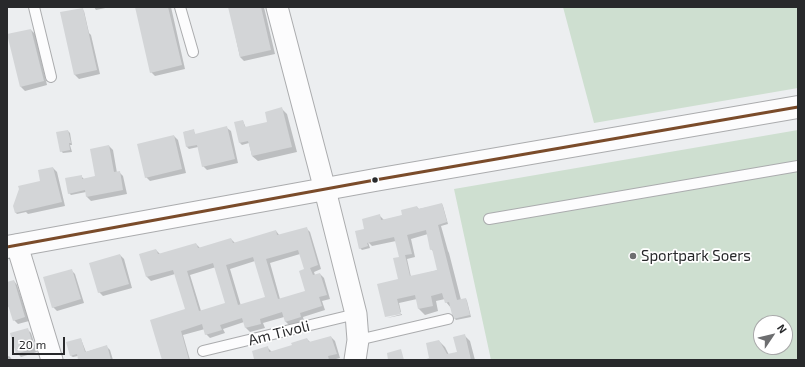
<!DOCTYPE html>
<html>
<head>
<meta charset="utf-8">
<style>
	body { margin:0 }
	#map { position:relative; width:805px; height:367px; overflow:hidden; background:#eceef0; font-family:"Exo 2",sans-serif }
	canvas { display:block }
	.frame { position:absolute; inset:0; border:8px solid #28292b; pointer-events:none }
	.north { position:absolute; left:753px; top:315px; width:40px; height:40px; box-sizing:border-box; background:#fff; border:1px solid #a9a9aa; border-radius:50%; rotate:55deg; font-size:11px; font-weight:700; line-height:16px; text-align:center; color:#28292b }
	.north::after { content:''; display:block; margin:auto; width:14px; height:18px; background:#6d6e70; clip-path:polygon(50% 0,100% 100%,50% 72%,0 100%) }
	.scale { position:absolute; left:12px; top:337px; width:53px; height:18px; box-sizing:border-box; border:2px solid #28292b; border-top:0; padding-left:5px; font-size:12px; line-height:14px; white-space:nowrap; color:#28292b; -webkit-text-stroke:3px #fff; paint-order:stroke }
</style>
</head>
<body>
<div id="map">
<canvas width="805" height="367"></canvas>
<div class="frame"></div>
<div class="north">N</div>
<div class="scale">20 m</div>
</div>
<script>
const c = document.querySelector('canvas').getContext('2d');
c.lineJoin = 'round';
function fill(path, color) { c.fillStyle = color; c.fill(path, 'evenodd'); }
function strokePath(path, color, width, dash) { c.strokeStyle = color; c.lineWidth = width; c.lineCap = dash ? 'butt' : 'round'; c.setLineDash(dash || []); c.stroke(path); }
function write(font, color, halo, rows, align = 'center') {
  c.font = font + ' "Exo 2",sans-serif'; c.lineWidth = 3.5; c.setLineDash([]); c.textBaseline = 'middle'; c.strokeStyle = halo; c.fillStyle = color; for (const [text, x, y, turn = 0] of rows) {
    c.save(); c.translate(x, y); c.rotate((+turn || 0) * Math.PI / 180); c.textAlign = isNaN(turn) ? turn : align; if (halo) c.strokeText(text, 0, 0); c.fillText(text, 0, 0); c.restore();
  }
}
fill(new Path2D(`
	M563,7H798V88L594,123Z
	M798,130V360H491L454,189ZM761,323H785V347H761Z`), '#cedfd0');
fill(new Path2D(`
	M94,7H110L96,10Z
	M136,7H171L185,69L155,76L151,72Z
	M229,7H264L275,54L244,61L240,57Z
	M82,9L84,11L89,33L91,35L100,74L79,79L75,75L62,13Z
	M31,30L35,34L47,85L25,91L21,87Z
	M282,109L287,114L297,152L258,161L252,156L249,143L242,145L240,143L235,123L243,121L246,128L269,123Z
	M227,128L231,131L238,163L207,170L203,166L198,147L189,149L187,147L184,132L193,130L196,135Z
	M68,131L70,133L72,145H70L72,152L63,153L61,151Z
	M174,136L178,140L186,173L150,181L146,177Z
	M109,146L113,150L117,173L119,172L123,176L127,194L91,201L87,197L86,192L71,195L69,193L81,176L84,179L97,177Z
	M53,168L57,172L65,206L28,214L26,212L17,214L15,212Z
	M442,204L443,206L448,224L441,226L448,251L449,253L461,300L466,299L467,301L471,317L456,320L454,318L451,308L446,302L445,299L436,301L438,311L425,315L419,309L417,299L399,303L401,312L386,316L399,280L400,257L396,241L372,246L368,242L370,248L362,250L360,248L364,230L380,216L384,220L404,215L417,207L419,209ZM428,234L431,249L434,252L438,270L411,277L407,259L415,257L411,239Z
	M306,228L310,232L321,269L314,272L315,275L320,274L324,278L330,299L322,301L325,310L303,317L304,321L290,326L286,322L284,317L263,323L265,328L250,332L246,328L244,322L223,329L225,333L210,338L206,334L205,329L183,335L190,360H163L186,310L175,274L151,281L147,277L141,255L156,250L160,254L196,244L200,248L231,239L235,243L276,231L280,236ZM300,254L305,270L306,292L280,299L270,263ZM255,261L267,298L241,306L230,269ZM216,267L226,304L201,311L190,275Z
	M120,255L124,259L132,288L103,296L99,292Z
	M71,270L75,274L84,303L57,311L53,307Z
	M14,281L17,285L29,321L18,324L14,320L10,306L7,307V283Z
	M402,314V315L387,318Z
	M27,329L31,333L37,352L21,357L17,353Z
	M464,335L470,341L475,360H431L439,341L445,347L449,355L458,352Z
	M331,337L335,341L340,358L332,360H253L255,359L267,347L272,352L293,346L307,339L311,343Z
	M81,339L86,352L106,346L110,350L113,360H79L78,356L73,357L71,356Z
	M9,356L11,358L12,360H7V357Z`), '#0003');
fill(new Path2D(`
	M135,7H168L182,65L150,73Z
	M228,7H261L271,50L240,57Z
	M83,8L97,70L74,75L60,12Z
	M31,29L44,81L20,87L7,34Z
	M282,107L292,147L252,156L248,141L239,143L234,122L243,120L245,127L267,122L265,112Z
	M227,126L235,159L202,167L197,145L186,147L183,132L194,129L195,134Z
	M68,130L71,143H69L70,150L60,152L56,132Z
	M174,135L182,169L145,178L137,144Z
	M109,145L114,172L120,171L123,190L86,197L85,190L68,194L65,178L82,175V179L95,176L90,149Z
	M53,167L62,202L15,213L13,206L19,189L18,186L40,181L38,170Z
	M442,203L447,222L438,225L457,300L466,298L470,315L453,319L449,302L445,303L442,293L431,296L433,306L418,309L415,295L397,299L401,314L385,317L377,284L398,279L393,258L399,257L394,237L367,243L368,246L359,249L355,231L364,229L362,219L380,214L381,220L402,215L401,210L417,206L418,209ZM426,230L430,250L432,249L437,270L410,276L405,255L412,254L407,235Z
	M307,227L318,265L310,268L313,275L320,273L327,295L319,297L322,306L300,313L301,317L285,322L282,312L260,319L261,324L245,328L242,318L220,325L222,330L205,335L202,324L181,331L189,360H162L150,320L185,309L173,270L146,277L139,254L156,249L158,254L196,243L198,248L231,238L233,243L276,230L277,235ZM298,250L304,269L299,271L305,291L278,299L266,259ZM253,257L265,297L238,305L226,265ZM213,263L225,303L199,311L187,271Z
	M120,254L129,284L98,293L89,263Z
	M72,269L81,299L52,308L43,277Z
	M14,280L25,317L13,321L7,302V282Z
	M28,328L34,348L16,354L10,333Z
	M465,334L471,360H424L429,358L426,343L439,340L447,354L457,352L453,337Z
	M331,336L337,354L328,356L329,360H250L254,359L252,351L268,346L269,352L292,345L291,343L307,338L309,342Z
	M81,338L85,352L107,345L111,360H78L77,354L70,356L66,342Z
	M401,349L404,360H388L387,353Z`), '#d3d5d7');
const lane = new Path2D(`
	M34,7L51,77
	M180,7L193,52
	M489,219L798,166
	M358,340L448,319
	M203,351L356,314`);
const street = new Path2D(`
	M277,7L325,190L356,314L358,340L355,360
	M17,245L52,360`);
const secondary = new Path2D(`
	M7,247L375,180L798,107`);
strokePath(lane, '#abacae', 12);
strokePath(street, '#abacae', 23);
strokePath(secondary, '#abacae', 24);
strokePath(lane, '#fcfcfd', 10);
strokePath(street, '#fcfcfd', 21);
strokePath(secondary, '#fcfcfd', 22);
strokePath(new Path2D(`
	M7,247L375,180L798,107`), '#7a4b2a', 3);
for (const [x, y, r, color] of [
	[375,180,3.5,"#28292b"],
	[633,256,4,"#6d6e70"]
]) { const dot = new Path2D(); dot.arc(x, y, r, 0, 2 * Math.PI); c.fillStyle = color; c.fill(dot); strokePath(dot, '#fff', 1.5); }
write('15px', '#28292b', '#fff', [
	["Sportpark Soers",641,256]
], 'left');
write('15px', '#28292b', '#fff', [
	["Am Tivoli",279,333,-14]
]);
</script>
</body>
</html>
